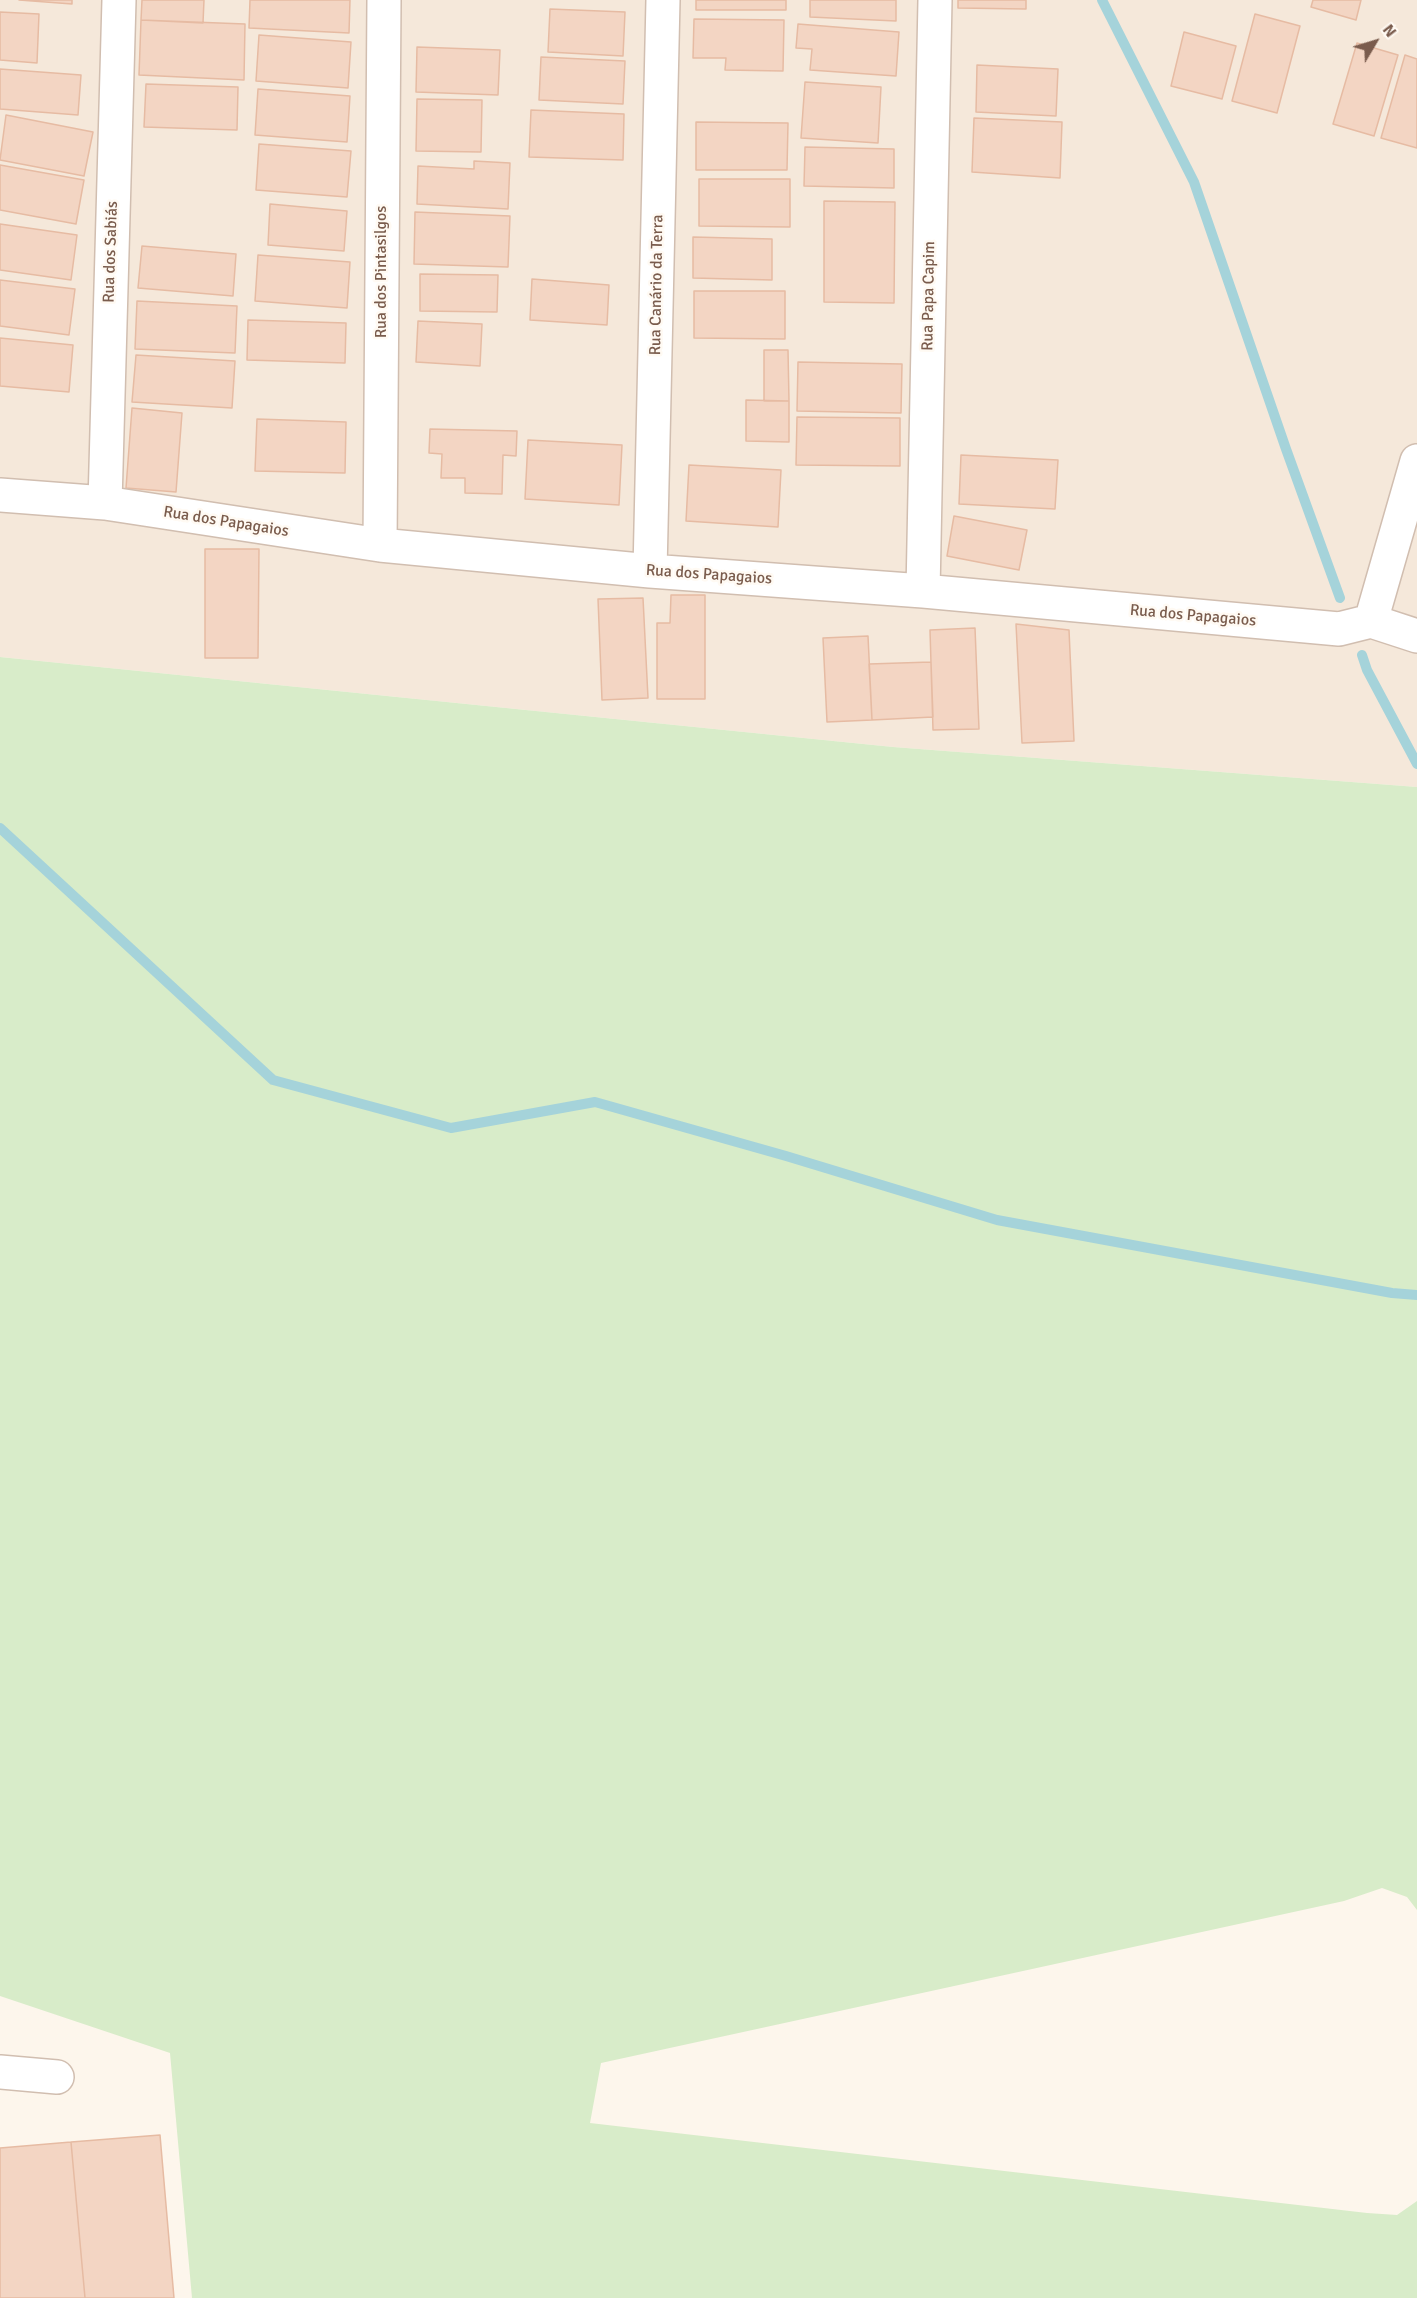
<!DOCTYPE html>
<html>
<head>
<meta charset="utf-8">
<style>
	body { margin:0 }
	#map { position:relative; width:1417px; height:2298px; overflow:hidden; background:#fdf6ec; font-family:Signika,sans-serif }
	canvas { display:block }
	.north { position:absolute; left:1345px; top:12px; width:60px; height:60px; -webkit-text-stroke:4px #fffaf3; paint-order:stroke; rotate:52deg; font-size:16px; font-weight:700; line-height:24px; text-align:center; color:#7a5c4d }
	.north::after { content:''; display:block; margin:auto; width:21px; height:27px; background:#7a5c4d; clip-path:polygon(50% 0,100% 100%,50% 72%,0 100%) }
</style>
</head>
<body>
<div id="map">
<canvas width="1417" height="2298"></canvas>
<div class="north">N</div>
</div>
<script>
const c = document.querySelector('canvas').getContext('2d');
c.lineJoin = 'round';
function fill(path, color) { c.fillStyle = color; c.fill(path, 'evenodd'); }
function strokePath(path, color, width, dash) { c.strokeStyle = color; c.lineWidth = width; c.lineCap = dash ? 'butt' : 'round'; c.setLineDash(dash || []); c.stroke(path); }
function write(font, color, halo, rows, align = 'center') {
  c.font = font + ' Signika,sans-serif'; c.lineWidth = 5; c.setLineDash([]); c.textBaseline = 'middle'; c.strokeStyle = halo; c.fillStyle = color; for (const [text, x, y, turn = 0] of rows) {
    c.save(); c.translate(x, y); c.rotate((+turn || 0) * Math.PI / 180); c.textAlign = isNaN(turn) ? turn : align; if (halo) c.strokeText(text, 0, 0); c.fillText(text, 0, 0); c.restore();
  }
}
fill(new Path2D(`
	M0,0H1417V787L893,747L0,657Z`), '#f5e8da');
fill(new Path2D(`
	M0,657L893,747L1417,787V1910L1407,1897L1382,1888L1344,1901L601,2063L590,2123L1367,2213L1397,2215L1417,2201V2298H192L170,2053L0,1996Z`), '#d8ecc9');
strokePath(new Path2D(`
	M1102,0L1194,182L1286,449L1340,598
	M1362,655L1367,670L1417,764
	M0,828L273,1080L451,1128L595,1102L786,1156L997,1220L1392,1293L1417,1295`), '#a5d3da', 10);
const building = new Path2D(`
	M19,0H72V4Z
	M142,0H204L203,23L141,20Z
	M250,0H350L349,33L249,28Z
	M696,0H786V10H696Z
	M810,0H896V21L810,17Z
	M958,0H1026V9L958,8Z
	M1313,0H1361L1356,20L1311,7Z
	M550,9L625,12L623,56L548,52Z
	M0,12L39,14L37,63L0,60Z
	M1255,14L1300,26L1277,113L1232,101Z
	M694,19L784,20L783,71L725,70L726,58H693Z
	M141,20L245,24L244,80L139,75Z
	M798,24L899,32L896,76L810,70L812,49L796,48Z
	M1184,32L1236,46L1222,99L1171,86Z
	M259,35L351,42L348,88L256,81Z
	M1357,43L1398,55L1374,136L1333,124Z
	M417,47L500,50L498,95L416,92Z
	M1405,55L1417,59V148L1381,138Z
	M541,57L625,61L623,104L539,100Z
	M977,65L1058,69L1056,116L976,112Z
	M0,69L81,75L78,115L0,109Z
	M805,82L881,87L878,143L801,138Z
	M146,84L238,87L237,130L144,127Z
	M258,89L350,96L347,142L255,135Z
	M417,99L482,100L481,152L416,151Z
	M531,110L624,114L623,160L529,157Z
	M6,115L93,132L84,176L0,160Z
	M974,118L1062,122L1060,178L972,172Z
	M696,122L788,123L787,170H696Z
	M259,144L351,151L347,197L256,190Z
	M805,147L894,149V188L804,186Z
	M474,161L510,163L508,209L417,204L418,166L474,169Z
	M0,165L84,180L76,224L0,210Z
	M699,179H790V227L699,226Z
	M824,201L895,202L894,303L824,302Z
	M270,204L347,211L344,251L268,245Z
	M415,212L510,216L508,267L414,264Z
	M0,224L77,235L71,280L0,270Z
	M693,237L772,239V280L693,278Z
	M142,246L236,254L233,296L138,288Z
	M258,255L350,262L347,308L255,301Z
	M420,274L498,275L497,312L420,311Z
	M532,279L609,285L607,325L530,320Z
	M0,280L75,289L69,335L0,326Z
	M694,291H785V339L694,338Z
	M137,301L237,306L235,353L135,349Z
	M248,320L346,323L345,363L247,360Z
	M418,321L482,324L480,366L416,362Z
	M0,338L73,345L69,392L0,386Z
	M764,350H788L789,401H764Z
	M136,355L235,361L232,408L132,402Z
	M798,362L902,364L901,413L797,411Z
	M746,400L789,401V442L746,441Z
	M132,408L182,413L176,492L126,488Z
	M797,417L900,418V466L796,465Z
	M257,419L346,422L345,473L255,471Z
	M430,429L517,431L516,456L503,455L502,494L465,493V478H441L442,454L429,453Z
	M528,440L622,445L619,505L525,499Z
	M961,455L1058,460L1055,509L959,504Z
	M689,465L781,470L778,527L686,521Z
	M954,516L1027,530L1019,570L947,556Z
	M205,549H259L258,658H205Z
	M671,595H705V699H657V623H670Z
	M643,598L648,698L602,700L598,599Z
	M1016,624L1069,630L1074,741L1022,743Z
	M975,628L979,729L933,730L930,630Z
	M868,636L872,720L827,722L823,638Z
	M931,662L933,717L872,720L869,664Z
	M160,2135L174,2298H85L71,2142Z
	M71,2142L85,2298H0V2148Z`);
fill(building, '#f3d5c3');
strokePath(building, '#e6bba3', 1.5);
const minor = new Path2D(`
	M0,495L105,503L380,545L650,571L923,591L1339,629L1371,621L1417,636
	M105,503L119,0
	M380,545L384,0
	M650,571L663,0
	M923,591L935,0
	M1371,621L1417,461
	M0,2072L57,2077`);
strokePath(minor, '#d1beb0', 36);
strokePath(minor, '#fff', 33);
write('16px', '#7a5c4d', '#fffaf3', [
	["Rua dos Sabiás",111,252,-88],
	["Rua dos Pintasilgos",382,272,-90],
	["Rua Canário da Terra",657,285,-89],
	["Rua Papa Capim",929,296,-89],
	["Rua dos Papagaios",226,522,9],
	["Rua dos Papagaios",709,575,4],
	["Rua dos Papagaios",1193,616,5]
]);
</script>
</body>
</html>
